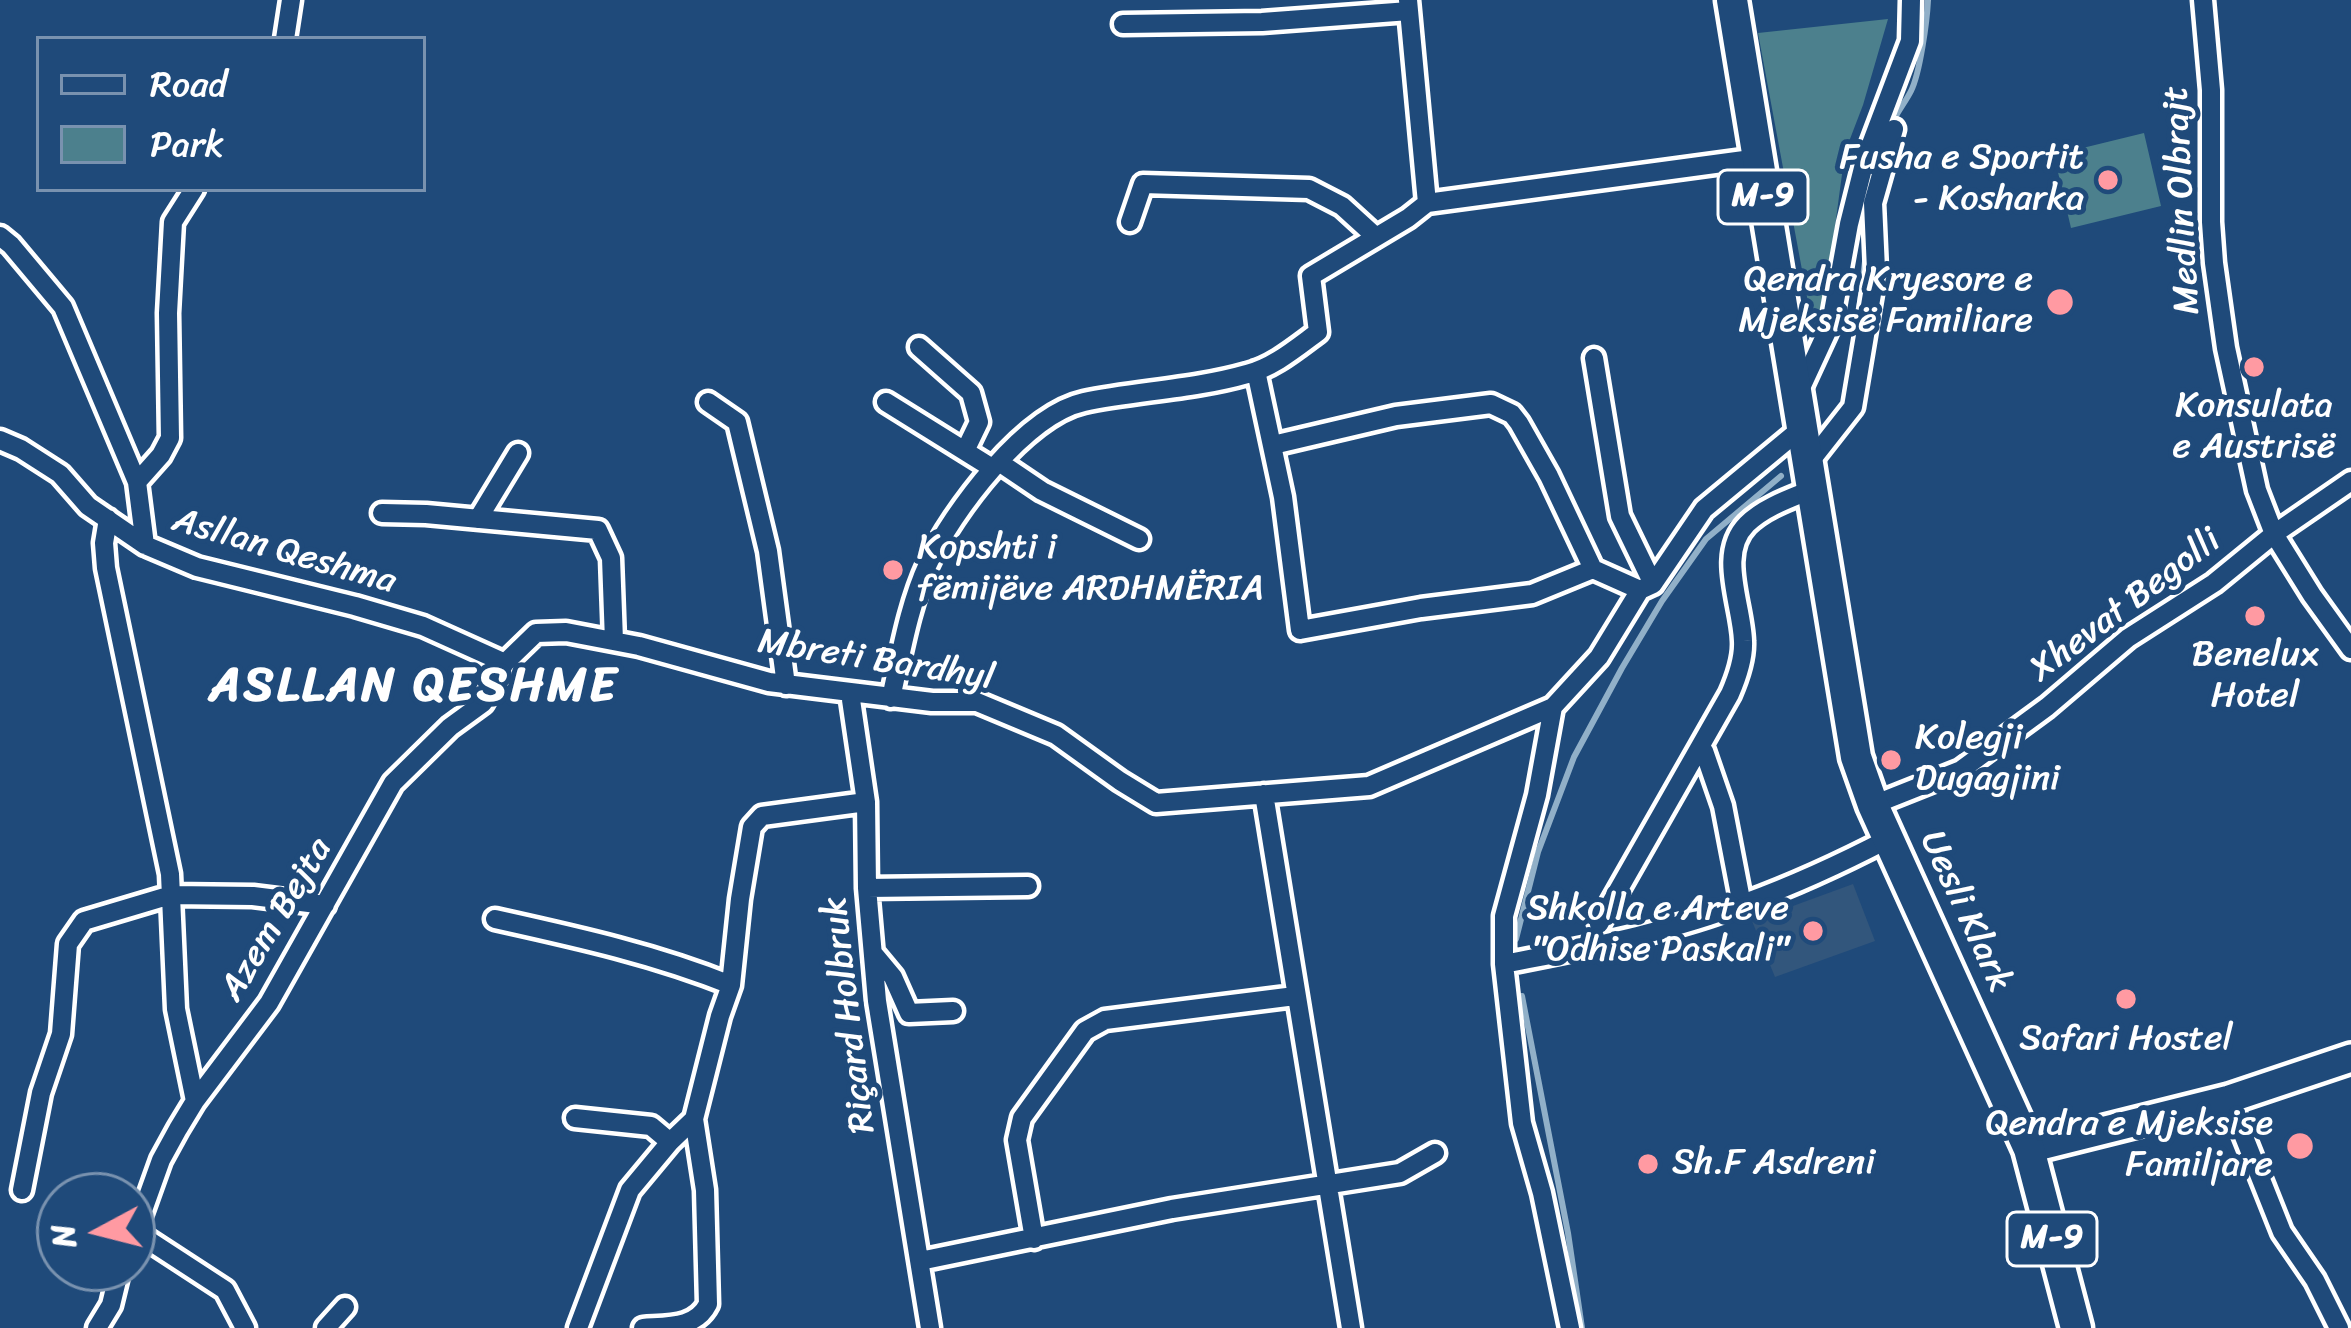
<!DOCTYPE html>
<html>
<head>
<meta charset="utf-8">
<style>
	body { margin:0 }
	#map { position:relative; width:2351px; height:1328px; overflow:hidden; background:#1f4a7a; font-family:Sriracha,sans-serif }
	canvas { display:block }
	.legend { position:absolute; left:36px; top:36px; width:390px; height:156px; box-sizing:border-box; background:#1f4a7a; border:3px solid #7992af; margin:0; padding:15px 21px; list-style:none; font-size:36px; color:#fff }
	.legend li { display:flex; align-items:center; gap:24px; height:60px }
	.legend b { width:60px; border:3px solid #7992af }
	.north { position:absolute; left:36px; top:1172px; width:120px; height:120px; box-sizing:border-box; background:#1f4a7a; border:3px solid #7992af; border-radius:50%; rotate:263deg; font-size:33px; font-weight:700; line-height:48px; text-align:center; color:#fff }
	.north::after { content:''; display:block; margin:auto; width:42px; height:54px; background:#ff9aa2; clip-path:polygon(50% 0,100% 100%,50% 72%,0 100%) }
</style>
</head>
<body>
<div id="map">
<canvas width="2351" height="1328"></canvas>
<ul class="legend">
<li><b style="height:15px;background:#1f4a7a"></b>Road</li>
<li><b style="height:33px;background:#4c808d"></b>Park</li>
</ul>
<div class="north">N</div>
</div>
<script>
const c = document.querySelector('canvas').getContext('2d');
c.lineJoin = 'round';
function fill(path, color) { c.fillStyle = color; c.fill(path, 'evenodd'); }
function strokePath(path, color, width, dash) { c.strokeStyle = color; c.lineWidth = width; c.lineCap = dash ? 'butt' : 'round'; c.setLineDash(dash || []); c.stroke(path); }
function write(font, color, halo, rows, align = 'center') {
  c.font = font + ' Sriracha,sans-serif'; c.lineWidth = 10; c.setLineDash([]); c.textBaseline = 'middle'; c.strokeStyle = halo; c.fillStyle = color; for (const [text, x, y, turn = 0] of rows) {
    c.save(); c.translate(x, y); c.rotate((+turn || 0) * Math.PI / 180); c.textAlign = isNaN(turn) ? turn : align; if (halo) c.strokeText(text, 0, 0); c.fillText(text, 0, 0); c.restore();
  }
}
fill(new Path2D(`
	M1853,884L1875,941L1775,977L1752,921Z`), '#32567c');
fill(new Path2D(`
	M1888,19L1863,105L1845,152L1824,308L1818,326L1813,329L1758,33Z
	M2144,133L2161,206L2071,228L2054,155Z`), '#4c808d');
strokePath(new Path2D(`
	M1891,126C1896,113 1905,103 1911,91C1920,73 1927,21 1928,0
	M1845,394L1856,335L1867,245
	M1516,939L1538,852L1574,757L1622,668L1662,601L1706,539L1781,476
	M1522,996L1568,1233L1582,1328`), '#91b0c8', 6);
const street = new Path2D(`
	M1408,0L1427,203
	M2203,0L2211,90V222L2214,263L2226,348L2257,490L2274,534L2312,595L2351,649
	M1123,24L1262,22L1409,11
	M285,39L291,0
	M1130,222L1143,184L1309,189L1342,206L1376,237
	M0,236L11,245L63,307L137,482L145,545
	M919,347L971,393L979,422L965,451
	M1594,358L1620,516L1653,584
	M1256,371L1283,497L1300,630L1421,608L1532,594L1593,569
	M1800,390L1831,323L1849,224L1865,160L1910,41L1911,0
	M708,402L737,422L768,551L786,685
	M886,402L992,468
	M0,440L21,449L60,474L88,506L145,545L197,567L355,606L423,626L505,663
	M1273,445L1396,416L1491,404L1512,414L1519,423L1549,476L1593,569L1640,590
	M999,462L1042,491L1139,539
	M1809,463L1853,407L1876,270L1873,203L1894,129
	M137,482L161,455L170,438L168,313L173,222L194,189
	M382,513L426,514L598,530L611,558L614,641
	M108,519L104,543L106,568L170,874L176,1009L195,1101
	M478,519L518,453
	M850,693L866,802L867,888L877,1001L930,1328
	M891,698C901,654 909,605 928,564C952,512 1025,415 1084,402C1137,391 1195,389 1247,374C1274,367 1296,348 1318,332L1311,276L1408,218L1427,203L1759,158
	M1553,707L1537,795L1504,916V964L1522,1123L1542,1193L1570,1328
	M1704,751L1723,806L1742,905
	M1264,794L1351,1328
	M1873,805L1961,770L2047,707L2128,638L2214,583L2274,534L2351,481
	M867,888L1028,886
	M495,919C576,937 654,954 731,985
	M1599,924L1730,694C1737,678 1744,659 1743,641C1742,604 1717,554 1747,524C1764,507 1791,498 1813,489
	M873,953L893,977L909,1013L953,1011
	M1504,964C1584,948 1668,933 1745,903C1794,885 1842,863 1888,839
	M2229,1099L2282,1232L2315,1280L2339,1328
	M575,1118L651,1126L670,1142
	M22,1190L41,1093L61,1034L68,944L84,921L171,895L253,896L325,905
	M136,1232L225,1290L245,1328
	M1034,1239L1017,1140L1022,1118L1085,1031L1105,1020L1295,996
	M132,1241L161,1160L178,1129L195,1101L269,1003L393,783L450,727L483,703L505,663L536,633L566,632L639,646L769,682L932,702H977L1056,735L1120,781L1156,803L1369,786L1553,707L1599,657L1640,590L1653,584L1704,509L1803,427
	M920,1261L1172,1209L1400,1173L1435,1153
	M97,1328L111,1305L120,1268
	M326,1328L345,1307
	M578,1328L630,1190L670,1142L694,1119L720,1016L731,985L740,899L752,827L762,816L866,802
	M643,1328C669,1326 696,1328 708,1304L705,1190L694,1119`);
const secondary = new Path2D(`
	M2029,1149L2229,1099L2351,1058`);
const primary = new Path2D(`
	M1732,0C1772,253 1816,504 1856,757L1873,805L2029,1149L2076,1328`);
strokePath(street, '#fff', 27);
strokePath(secondary, '#fff', 36);
strokePath(primary, '#fff', 39);
strokePath(street, '#1f4a7a', 18);
strokePath(secondary, '#1f4a7a', 27);
strokePath(primary, '#1f4a7a', 30);
for (const [x, y, r, color] of [
	[2108,180,12,"#ff9aa2"],
	[2060,302,15,"#ff9aa2"],
	[2254,367,12,"#ff9aa2"],
	[893,570,12,"#ff9aa2"],
	[2255,616,12,"#ff9aa2"],
	[1891,760,12,"#ff9aa2"],
	[1813,931,12,"#ff9aa2"],
	[2126,999,12,"#ff9aa2"],
	[2300,1146,15,"#ff9aa2"],
	[1648,1164,12,"#ff9aa2"]
]) { const dot = new Path2D(); dot.arc(x, y, r, 0, 2 * Math.PI); c.fillStyle = color; c.fill(dot); strokePath(dot, '#1f4a7a', 4.5); }
for (const [x, y, w] of [
	[1763,197,90],
	[2052,1239,90]
]) { const box = new Path2D(); box.roundRect(x - w / 2, y - 27, w, 54, 9); c.fillStyle = '#1f4a7a'; c.fill(box); strokePath(box, '#fff', 3); }
write('bold 33px', '#fff', null, [
	["M-9",1763,197],
	["M-9",2052,1239]
]);
write('36px', '#fff', '#1f4a7a', [
	["Fusha e Sportit",2084,159],
	["- Kosharka",2084,200],
	["Qendra Kryesore e",2033,281],
	["Mjeksisë Familiare",2033,322],
	["Konsulata",2254,407,"center"],
	["e Austrisë",2254,448,"center"],
	["Kopshti i",917,549,"left"],
	["fëmijëve ARDHMËRIA",917,590,"left"],
	["Benelux",2255,656,"center"],
	["Hotel",2255,697,"center"],
	["Kolegji",1915,739,"left"],
	["Dugagjini",1915,780,"left"],
	["Shkolla e Arteve",1789,910],
	["\"Odhise Paskali\"",1789,951],
	["Safari Hostel",2126,1040,"center"],
	["Qendra e Mjeksise",2273,1125],
	["Familjare",2273,1166],
	["Sh.F Asdreni",1672,1164,"left"]
], 'right');
write('36px', '#fff', '#1f4a7a', [
	["Medlin Olbrajt",2183,200,-93],
	["Asllan Qeshma",284,552,16],
	["Xhevat Begolli",2126,606,-37],
	["Mbreti Bardhyl",876,661,9],
	["Uesli Klark",1965,912,65],
	["Azem Bejta",277,920,-59],
	["Riçard Holbruk",850,1015,-97]
]);
c.letterSpacing = '3px';
write('bold 48px', '#fff', '#1f4a7a', [
	["ASLLAN QESHME",414,688]
]);
c.letterSpacing = '0px';
</script>
</body>
</html>
